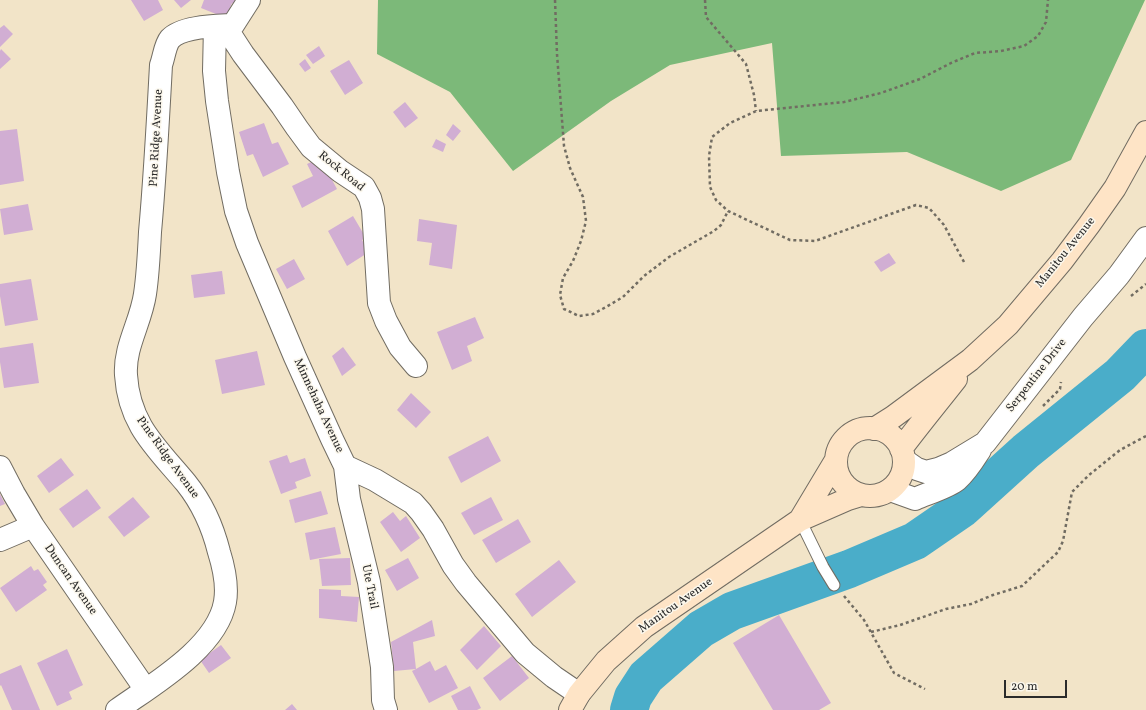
<!DOCTYPE html>
<html>
<head>
<meta charset="utf-8">
<style>
	body { margin:0 }
	#map { position:relative; width:1146px; height:710px; overflow:hidden; background:#f2e4c8; font-family:Vollkorn,serif }
	canvas { display:block }
	.scale { position:absolute; left:1004px; top:680px; width:63px; height:18px; box-sizing:border-box; border:2px solid #2b2b2b; border-top:0; padding-left:5px; font-size:12px; line-height:14px; white-space:nowrap; color:#2b2b2b; -webkit-text-stroke:3px #fbf7ec; paint-order:stroke }
</style>
</head>
<body>
<div id="map">
<canvas width="1146" height="710"></canvas>
<div class="scale">20 m</div>
</div>
<script>
const c = document.querySelector('canvas').getContext('2d');
c.lineJoin = 'round';
function fill(path, color) { c.fillStyle = color; c.fill(path, 'evenodd'); }
function strokePath(path, color, width, dash) { c.strokeStyle = color; c.lineWidth = width; c.lineCap = dash ? 'butt' : 'round'; c.setLineDash(dash || []); c.stroke(path); }
function write(font, color, halo, rows, align = 'center') {
  c.font = font + ' Vollkorn,serif'; c.lineWidth = 3; c.setLineDash([]); c.textBaseline = 'middle'; c.strokeStyle = halo; c.fillStyle = color; for (const [text, x, y, turn = 0] of rows) {
    c.save(); c.translate(x, y); c.rotate((+turn || 0) * Math.PI / 180); c.textAlign = isNaN(turn) ? turn : align; if (halo) c.strokeText(text, 0, 0); c.fillText(text, 0, 0); c.restore();
  }
}
fill(new Path2D(`
	M378,0H1145L1071,160L1001,191L907,152L781,156L772,43L670,65L611,101L513,171L450,92L377,54Z`), '#7cb979');
strokePath(new Path2D(`
	M629,710L633,697L646,677L701,629L732,611L849,569L915,541L963,508L1026,451L1120,375L1146,348`), '#4aadc9', 38);
fill(new Path2D(`
	M131,0H158L163,10L144,21Z
	M174,0H191L181,8Z
	M204,0H240L236,7L232,3L226,18L201,8Z
	M4,25L13,34L0,47V28Z
	M319,46L325,56L313,64L306,55Z
	M1,49L11,59L0,69V51Z
	M305,59L311,68L305,72L299,64Z
	M349,60L363,83L345,95L330,71Z
	M405,102L418,118L405,128L393,112Z
	M264,123L272,144L278,142L289,164L263,177L253,154L247,156L239,132Z
	M453,124L461,131L453,141L446,135Z
	M17,129L24,181L0,185V131Z
	M436,139L446,144L443,152L432,147Z
	M320,158L337,189L302,208L292,186L313,176L307,164Z
	M28,204L33,230L4,235L0,209Z
	M353,216L366,238L362,240L369,252L347,266L328,231Z
	M419,219L457,225L452,269L429,265L432,243L417,241Z
	M889,253L896,263L881,272L874,262Z
	M294,259L305,279L287,289L276,269Z
	M222,271L225,294L194,298L191,275Z
	M31,279L38,320L5,326L0,296V284Z
	M475,317L484,338L467,346L472,361L452,370L437,332Z
	M33,343L39,383L4,388L0,362V348Z
	M343,347L356,365L342,376L332,356Z
	M257,351L265,385L222,394L215,360Z
	M411,393L431,412L416,428L397,410Z
	M488,436L501,461L461,483L448,457Z
	M287,455L290,463L305,458L311,476L295,482L297,488L281,494L269,461Z
	M61,458L74,475L49,493L37,476Z
	M87,489L101,508L73,528L59,509Z
	M321,491L328,514L295,523L289,500Z
	M0,494L5,504L0,506Z
	M133,497L150,517L124,537L108,517Z
	M491,497L503,520L474,535L461,513Z
	M393,512L400,521L406,516L420,538L401,552L380,522Z
	M518,519L531,542L496,563L482,540Z
	M335,527L341,554L310,560L305,533Z
	M350,558L351,585L322,586L319,559Z
	M408,558L419,578L397,591L385,570Z
	M559,560L576,582L532,617L515,594Z
	M31,566L34,571L38,569L47,582L43,585L47,590L16,612L0,588Z
	M319,589L341,590V596L359,597L357,622L319,618Z
	M779,615L831,703L819,710H773L733,643Z
	M432,620L435,636L413,642L416,669L430,661L435,671L446,665L458,688L429,703L412,671L416,669L394,671L391,642Z
	M484,626L501,646L477,670L460,650Z
	M221,645L231,658L209,673L200,660Z
	M67,649L83,685L69,692L72,699L57,706L37,663Z
	M512,656L529,678L500,701L483,678Z
	M21,665L40,710H12L1,685L0,686V674Z
	M470,686L481,708L477,710H458L451,696Z
	M292,704L297,710H285Z`), '#d1aed3');
const lane = new Path2D(`
	M800,520L823,567L834,585`);
const street = new Path2D(`
	M215,26L214,71L217,101L228,172L236,211L247,243L295,357L332,439L345,466L375,480L413,503L421,512L433,529L453,565L466,583L525,653L554,677L579,694
	M215,26L230,34L243,54L282,106L297,128L311,147L340,171L364,187L370,198L373,209L379,303L386,321L400,347L416,366
	M904,460L917,469L926,472L938,469L952,463L985,443L1083,317L1119,275L1146,238
	M345,466L349,499L369,582L382,667L383,700L386,710
	M0,467L14,494L33,526L146,690
	M890,490L915,499C926,494 949,487 957,480C967,471 973,461 980,450
	M0,540L33,526
	M117,710C152,685 217,648 225,602C228,585 224,568 219,552C213,528 202,503 186,483C157,448 129,425 126,375C124,347 141,322 145,294C148,274 149,253 150,232C155,177 158,121 161,65C164,57 165,45 170,39C182,26 217,26 233,25L249,0`);
const secondary = new Path2D(`
	M836 462a34 34 0 1 1 68 0a34 34 0 1 1-68 0Z
	M874,429L893,417L970,360L1008,325L1062,261L1089,225L1115,188L1146,132
	M901,449C919,425 938,402 956,379
	M800,520L836,460
	M570,710L579,694L606,661L644,627L800,520L848,499L861,495`);
strokePath(lane, '#716c62', 13);
strokePath(street, '#716c62', 24);
strokePath(secondary, '#716c62', 24);
strokePath(new Path2D(`
	M555,0L557,54L564,146L570,168L583,197L586,221L581,241L573,261L563,278L560,295L564,309L579,316L593,314L606,307L623,297L644,276L669,257L714,231L721,225L728,211
	M705,0L706,17L746,64L754,95L756,111
	M964,262L944,225L929,208L916,205L815,241L790,240L728,211L716,200L710,187L709,156L712,137L730,123L756,111L844,102L881,93L920,79L951,63L975,53L1001,51L1024,46L1038,36L1046,22L1048,0
	M1131,296L1146,284
	M1043,406L1060,389L1061,382
	M844,596L864,620L894,673L925,689
	M871,632L900,625L946,609L971,604L993,595L1022,586L1058,552L1063,541L1072,492L1089,475L1120,450L1146,436`), '#716c62', 2.5, [3, 3]);
strokePath(lane, '#fff', 11);
strokePath(street, '#fff', 22);
strokePath(secondary, '#fee4c6', 22);
write('12px', '#2b2b2b', '#fbf7ec', [
	["Pine Ridge Avenue",157,138,-87],
	["Rock Road",341,172,39],
	["Manitou Avenue",1066,253,-51],
	["Serpentine Drive",1037,376,-52],
	["Minnehaha Avenue",318,406,65],
	["Pine Ridge Avenue",167,458,54],
	["Duncan Avenue",70,580,55],
	["Ute Trail",369,587,79],
	["Manitou Avenue",676,606,-35]
]);
</script>
</body>
</html>
